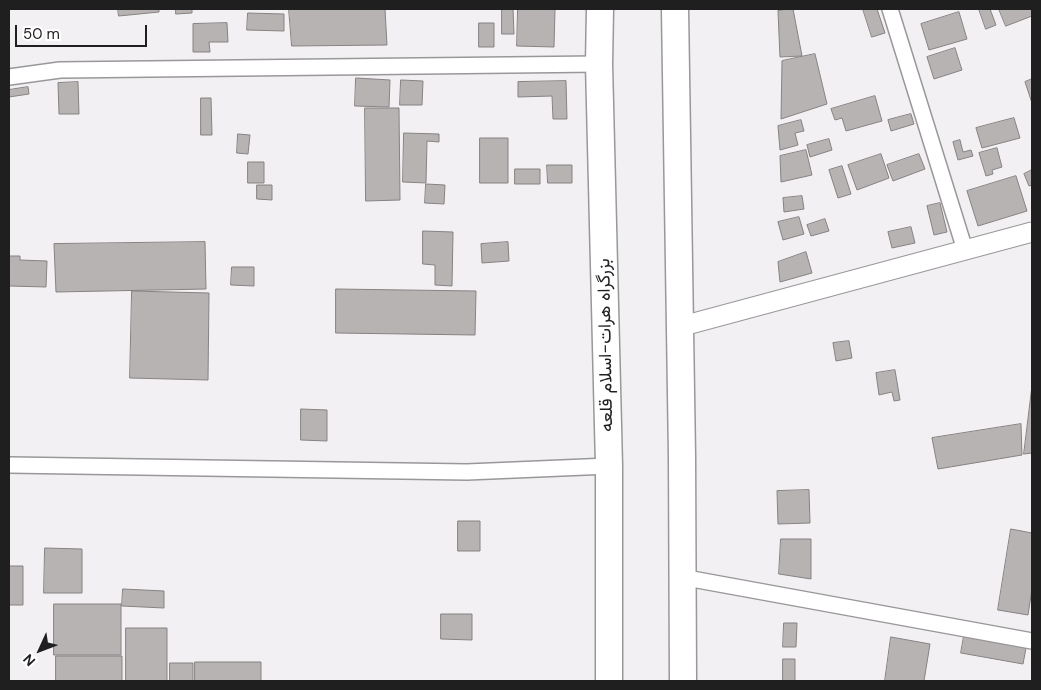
<!DOCTYPE html>
<html>
<head>
<meta charset="utf-8">
<style>
	body { margin:0 }
	#map { position:relative; width:1041px; height:690px; overflow:hidden; background:#f2f0f3; font-family:"DM Sans",sans-serif }
	canvas { display:block }
	.frame { position:absolute; inset:0; border:10px solid #201f20; pointer-events:none }
	.north { position:absolute; left:15px; top:625px; width:50px; height:50px; -webkit-text-stroke:4px #fefeff; paint-order:stroke; rotate:227deg; font-size:14px; font-weight:700; line-height:20px; text-align:center; color:#201f20 }
	.north::after { content:''; display:block; margin:auto; width:18px; height:22px; background:#201f20; clip-path:polygon(50% 0,100% 100%,50% 72%,0 100%) }
	.scale { position:absolute; left:15px; top:25px; width:132px; height:22px; box-sizing:border-box; border:2px solid #201f20; border-top:0; padding-left:6px; font-size:15px; line-height:18px; white-space:nowrap; color:#201f20; -webkit-text-stroke:4px #fefeff; paint-order:stroke }
</style>
</head>
<body>
<div id="map">
<canvas width="1041" height="690"></canvas>
<div class="frame"></div>
<div class="north">N</div>
<div class="scale">50 m</div>
</div>
<script>
const c = document.querySelector('canvas').getContext('2d');
c.lineJoin = 'round';
function fill(path, color) { c.fillStyle = color; c.fill(path, 'evenodd'); }
function strokePath(path, color, width, dash) { c.strokeStyle = color; c.lineWidth = width; c.lineCap = dash ? 'butt' : 'round'; c.setLineDash(dash || []); c.stroke(path); }
function write(font, color, halo, rows, align = 'center') {
  c.font = font + ' "DM Sans",Vazirmatn,sans-serif'; c.lineWidth = 4; c.setLineDash([]); c.textBaseline = 'middle'; c.strokeStyle = halo; c.fillStyle = color; for (const [text, x, y, turn = 0] of rows) {
    c.save(); c.translate(x, y); c.rotate((+turn || 0) * Math.PI / 180); c.textAlign = isNaN(turn) ? turn : align; if (halo) c.strokeText(text, 0, 0); c.fillText(text, 0, 0); c.restore();
  }
}
const building = new Path2D(`
	M118,9H159V12L119,16Z
	M176,9H192V13L176,14Z
	M289,9H385L387,45L292,46Z
	M502,9H513L514,34H502Z
	M518,9H555L554,47L517,46Z
	M793,9L802,56L780,57L778,11Z
	M863,9H877L885,33L872,37Z
	M979,9H990L996,25L986,29Z
	M999,9H1032V16L1006,26Z
	M959,12L967,39L929,50L921,24Z
	M248,13L284,14V31L247,30Z
	M227,23L228,42H209L210,52H193V24Z
	M479,23H494V47H479Z
	M955,48L962,70L934,79L927,57Z
	M815,54L827,104L781,119L782,61Z
	M356,78L390,80L389,107L355,106Z
	M1032,79V103L1025,82Z
	M401,80L423,81L422,105H400Z
	M566,81L567,119H553L552,96L518,97V82Z
	M78,82L79,114H59L58,83Z
	M28,87L29,94L9,97V90Z
	M875,96L882,121L846,131L842,118L835,120L831,109Z
	M201,98H211L212,135H201Z
	M365,108H399L400,200L366,201Z
	M911,114L914,124L891,131L888,120Z
	M1014,118L1020,138L982,148L976,128Z
	M801,120L804,131L795,133L798,145L780,150L778,126Z
	M404,133L439,134V142L427,141L426,183L403,182Z
	M238,134L250,135L248,154L237,153Z
	M480,138H508V183H480Z
	M829,139L832,150L810,157L807,145Z
	M960,140L963,152L971,150L973,156L958,160L953,142Z
	M997,148L1002,167L992,170L993,174L986,176L979,153Z
	M806,150L812,175L781,182L780,156Z
	M881,154L889,178L857,190L848,165Z
	M919,154L925,169L893,181L887,165Z
	M248,162H264V183H248Z
	M547,165H572V183H548Z
	M842,166L851,194L838,198L829,170Z
	M515,169H540V184H515Z
	M1032,170V185L1029,186L1024,174Z
	M1016,176L1027,211L978,226L967,191Z
	M426,184L445,185L444,204L425,203Z
	M257,185H272V200L257,199Z
	M802,196L804,209L784,212L783,198Z
	M940,203L947,232L934,235L927,206Z
	M799,217L804,234L783,240L778,222Z
	M825,219L829,231L811,236L807,225Z
	M911,227L915,243L892,248L888,232Z
	M423,231L453,232L452,286L435,285V265L423,264Z
	M205,242L206,289L56,292L54,244Z
	M508,242L509,261L482,263L481,244Z
	M806,252L812,273L780,282L778,262Z
	M9,256H20V260L47,261L46,287L9,286Z
	M232,267H254V286L231,285Z
	M336,289L476,291L475,335L336,333Z
	M132,291L209,293L208,380L130,378Z
	M849,341L852,358L836,361L833,343Z
	M895,370L900,400L894,401L892,392L879,395L876,373Z
	M1032,386V453L1024,454Z
	M301,409L327,410V441L301,440Z
	M1021,424L1022,455L938,469L932,438Z
	M809,490L810,523L778,524L777,491Z
	M458,521H480V551H458Z
	M1011,529L1032,533V589L1028,615L998,610Z
	M781,539H811V579L779,574Z
	M45,548L82,549V593H44Z
	M9,566H23V605H9Z
	M123,589L164,591V608L122,606Z
	M54,604H121V655H54Z
	M441,614H472V640L441,639Z
	M784,623H797L796,647H783Z
	M126,628H167V681H126Z
	M964,636L1026,648L1023,664L961,653Z
	M891,637L930,644L924,681H885Z
	M56,656H122V681H56Z
	M783,659H795V681H783Z
	M195,662H261V681H195Z
	M170,663H193V681H170Z`);
fill(building, '#b8b3b3');
strokePath(building, '#868282', 1);
const minor = new Path2D(`
	M890,9L965,250
	M9,77L60,70L599,64
	M9,465L467,472L609,466
	M681,577L1032,641`);
const tertiary = new Path2D(`
	M679,327L1032,232`);
const trunk = new Path2D(`
	M600,9L599,64L609,466V681
	M675,9L682,457L683,681`);
strokePath(minor, '#99979a', 18);
strokePath(tertiary, '#99979a', 21);
strokePath(trunk, '#99979a', 29);
strokePath(minor, '#fff', 15);
strokePath(tertiary, '#fff', 19);
strokePath(trunk, '#fff', 26);
write('18px', '#201f20', '#fefeff', [
	["بزرگراه هرات-اسلام قلعه",606,345,-91]
]);
</script>
</body>
</html>
